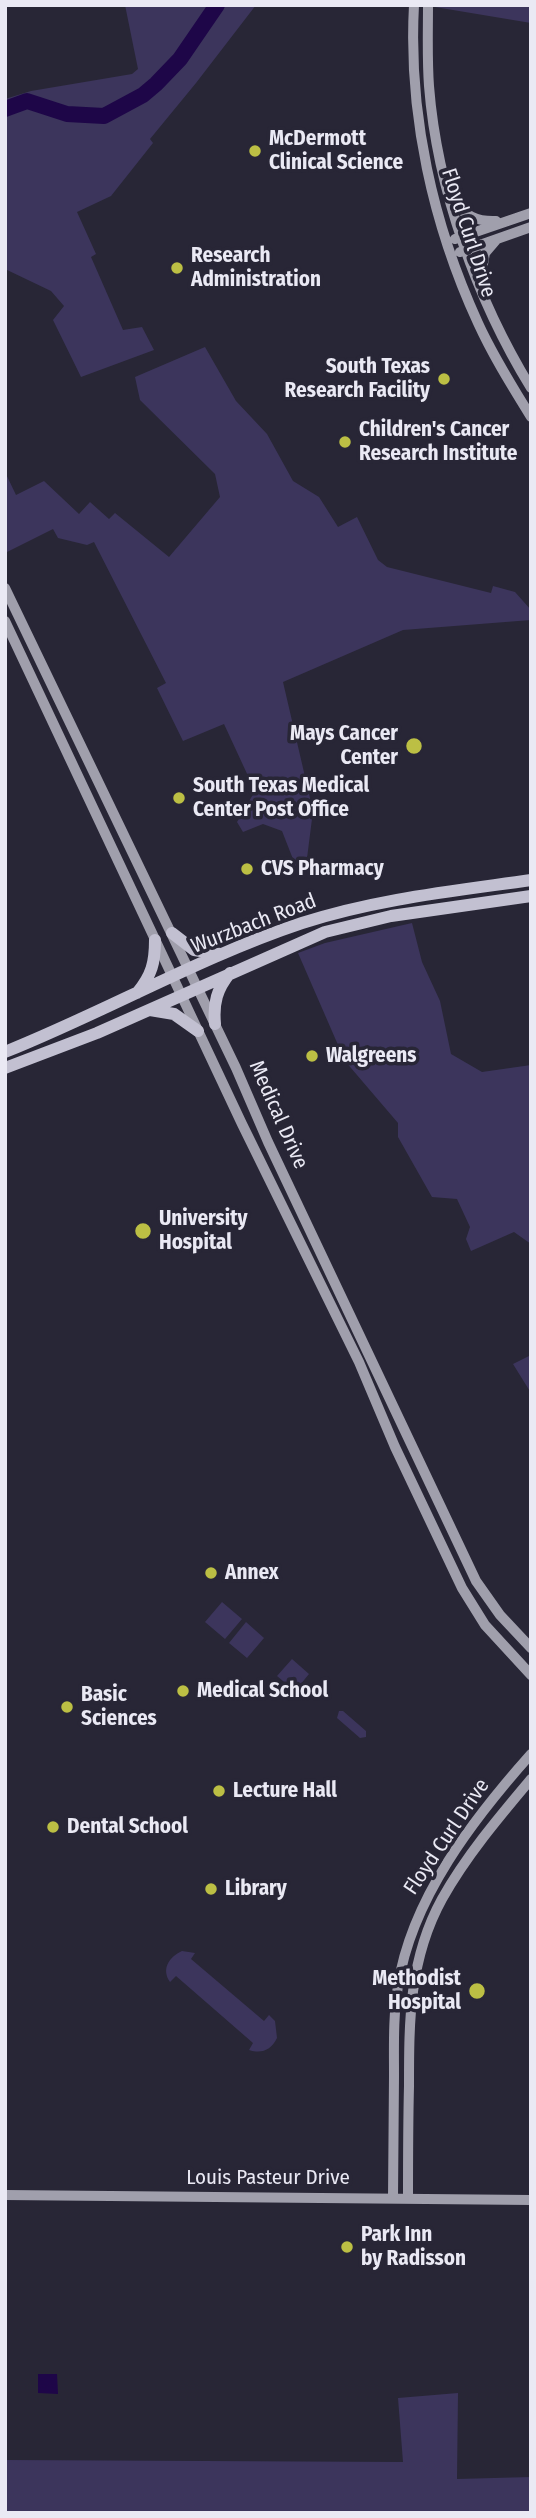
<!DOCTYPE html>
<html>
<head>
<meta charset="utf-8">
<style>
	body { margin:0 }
	#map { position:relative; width:536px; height:2518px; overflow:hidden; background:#282636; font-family:"Fira Sans Condensed",sans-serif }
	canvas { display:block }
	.frame { position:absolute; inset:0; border:7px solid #eae9f4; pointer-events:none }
</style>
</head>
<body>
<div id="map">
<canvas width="536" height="2518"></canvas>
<div class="frame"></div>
</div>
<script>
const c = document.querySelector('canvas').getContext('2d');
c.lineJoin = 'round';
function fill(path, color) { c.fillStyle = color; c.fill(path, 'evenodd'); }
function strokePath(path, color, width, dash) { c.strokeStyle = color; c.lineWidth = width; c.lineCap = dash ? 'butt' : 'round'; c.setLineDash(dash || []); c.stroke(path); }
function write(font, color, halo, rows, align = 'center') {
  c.font = font + ' "Fira Sans Condensed",sans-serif'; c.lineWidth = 7; c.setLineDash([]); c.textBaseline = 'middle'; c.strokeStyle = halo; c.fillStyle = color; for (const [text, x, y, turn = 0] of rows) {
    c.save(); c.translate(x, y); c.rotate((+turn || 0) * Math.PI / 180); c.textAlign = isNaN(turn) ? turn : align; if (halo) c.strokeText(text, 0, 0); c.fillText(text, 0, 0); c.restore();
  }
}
fill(new Path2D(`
	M125,5H256L196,83L150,139L153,143L111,196L77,212L96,254L91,257L123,330L142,327L154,350L81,377L53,320L64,306L51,291L5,269V99L31,91L132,74L138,69Z
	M423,5H531V23Z
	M205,347L236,401L267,434L293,481L319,497L338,527L357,517L378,560L387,567L491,593L493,586L515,592L531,610V620L403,630L283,682L313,811L305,874L300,877L282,831L263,824L243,832L237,822L255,791L224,724L183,741L157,688L166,683L94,542L87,545L58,538L53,529L5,553V472L16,495L44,481L79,514L90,502L109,519L115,513L169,557L220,497L215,474L140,400L135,377Z
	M412,923L422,962L440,1001L451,1054L482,1072L531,1065V1244L514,1232L471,1251L466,1239L470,1227L457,1199L432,1197L398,1137V1123L345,1061L298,953L325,943Z
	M531,1355V1393L513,1364Z
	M222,1602L242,1619L225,1639L205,1622Z
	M246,1622L264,1638L247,1658L229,1643Z
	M292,1659L309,1674L295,1691L277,1676Z
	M339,1711H343L366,1731V1737L360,1738L337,1718Z
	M182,1951L195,1953L191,1959L264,2021L269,2015L275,2021L277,2038C271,2050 262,2054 249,2050L253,2043L176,1976L170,1982C161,1969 169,1957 182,1951Z
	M458,2393L457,2479L531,2477V2513H5V2460L403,2462L398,2398Z`), '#3c355c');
fill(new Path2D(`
	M38,2374H57L58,2394L38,2393Z`), '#1e0648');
strokePath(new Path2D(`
	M5,109L27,101L67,114L104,116L143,95L156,84L180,59L217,5`), '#1e0648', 16);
strokePath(new Path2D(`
	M414,5C408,114 433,225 478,323C493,356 512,386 531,417
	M428,5C428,32 427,59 429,86C437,189 477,300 531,388
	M452,202C466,215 476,222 496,221
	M455,239L531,213
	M460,252L531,227
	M480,280L485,253L497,239
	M5,588L236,1068L268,1142L476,1581L500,1615L531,1648
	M5,621L242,1124L359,1362L395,1447L462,1588L485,1625L531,1675
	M5,2195L531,2200
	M393,2198C393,2158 394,2117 394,2076C394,2046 393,2016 398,1986C411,1899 474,1818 531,1754
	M408,2199C408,2161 408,2124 409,2086C409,2021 409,1959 442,1899C466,1856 499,1817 531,1779`), '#a09fac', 10);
strokePath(new Path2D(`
	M172,933L194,950L220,954
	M137,993C152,975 155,962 155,940
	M150,1010L174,1014L198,1031
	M215,1024C213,1003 217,989 230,973
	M5,1052C105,1012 200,957 302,923C376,899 454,891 531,880
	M5,1068L97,1033L325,932L391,916L531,896`), '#c2c0d1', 12);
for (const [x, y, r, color] of [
	[255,151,7,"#bcbf44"],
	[177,268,7,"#bcbf44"],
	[444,379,7,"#bcbf44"],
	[345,442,7,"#bcbf44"],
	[414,746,9,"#bcbf44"],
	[179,798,7,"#bcbf44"],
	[247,869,7,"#bcbf44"],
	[312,1056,7,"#bcbf44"],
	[143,1231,9,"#bcbf44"],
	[211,1573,7,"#bcbf44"],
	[183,1691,7,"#bcbf44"],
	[67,1707,7,"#bcbf44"],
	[219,1791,7,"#bcbf44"],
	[53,1827,7,"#bcbf44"],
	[211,1889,7,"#bcbf44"],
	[477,1991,9,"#bcbf44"],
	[347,2247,7,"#bcbf44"]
]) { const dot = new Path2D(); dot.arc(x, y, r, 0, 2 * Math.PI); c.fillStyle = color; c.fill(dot); strokePath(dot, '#282636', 2.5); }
write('bold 21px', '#eae9f4', '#282636', [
	["McDermott",269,139],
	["Clinical Science",269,163],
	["Research",191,256],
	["Administration",191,280],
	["South Texas",430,367,"right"],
	["Research Facility",430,391,"right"],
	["Children's Cancer",359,430],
	["Research Institute",359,454],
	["Mays Cancer",398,734,"right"],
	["Center",398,758,"right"],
	["South Texas Medical",193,786],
	["Center Post Office",193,810],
	["CVS Pharmacy",261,869],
	["Walgreens",326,1056],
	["University",159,1219],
	["Hospital",159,1243],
	["Annex",225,1573],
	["Medical School",197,1691],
	["Basic",81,1695],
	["Sciences",81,1719],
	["Lecture Hall",233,1791],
	["Dental School",67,1827],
	["Library",225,1889],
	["Methodist",461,1979,"right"],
	["Hospital",461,2003,"right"],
	["Park Inn",361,2235],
	["by Radisson",361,2259]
], 'left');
write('21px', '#eae9f4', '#282636', [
	["Floyd Curl Drive",468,233,72],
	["Wurzbach Road",254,924,-21],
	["Medical Drive",278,1115,66],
	["Floyd Curl Drive",447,1837,-56],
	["Louis Pasteur Drive",268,2178]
]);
</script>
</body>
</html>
